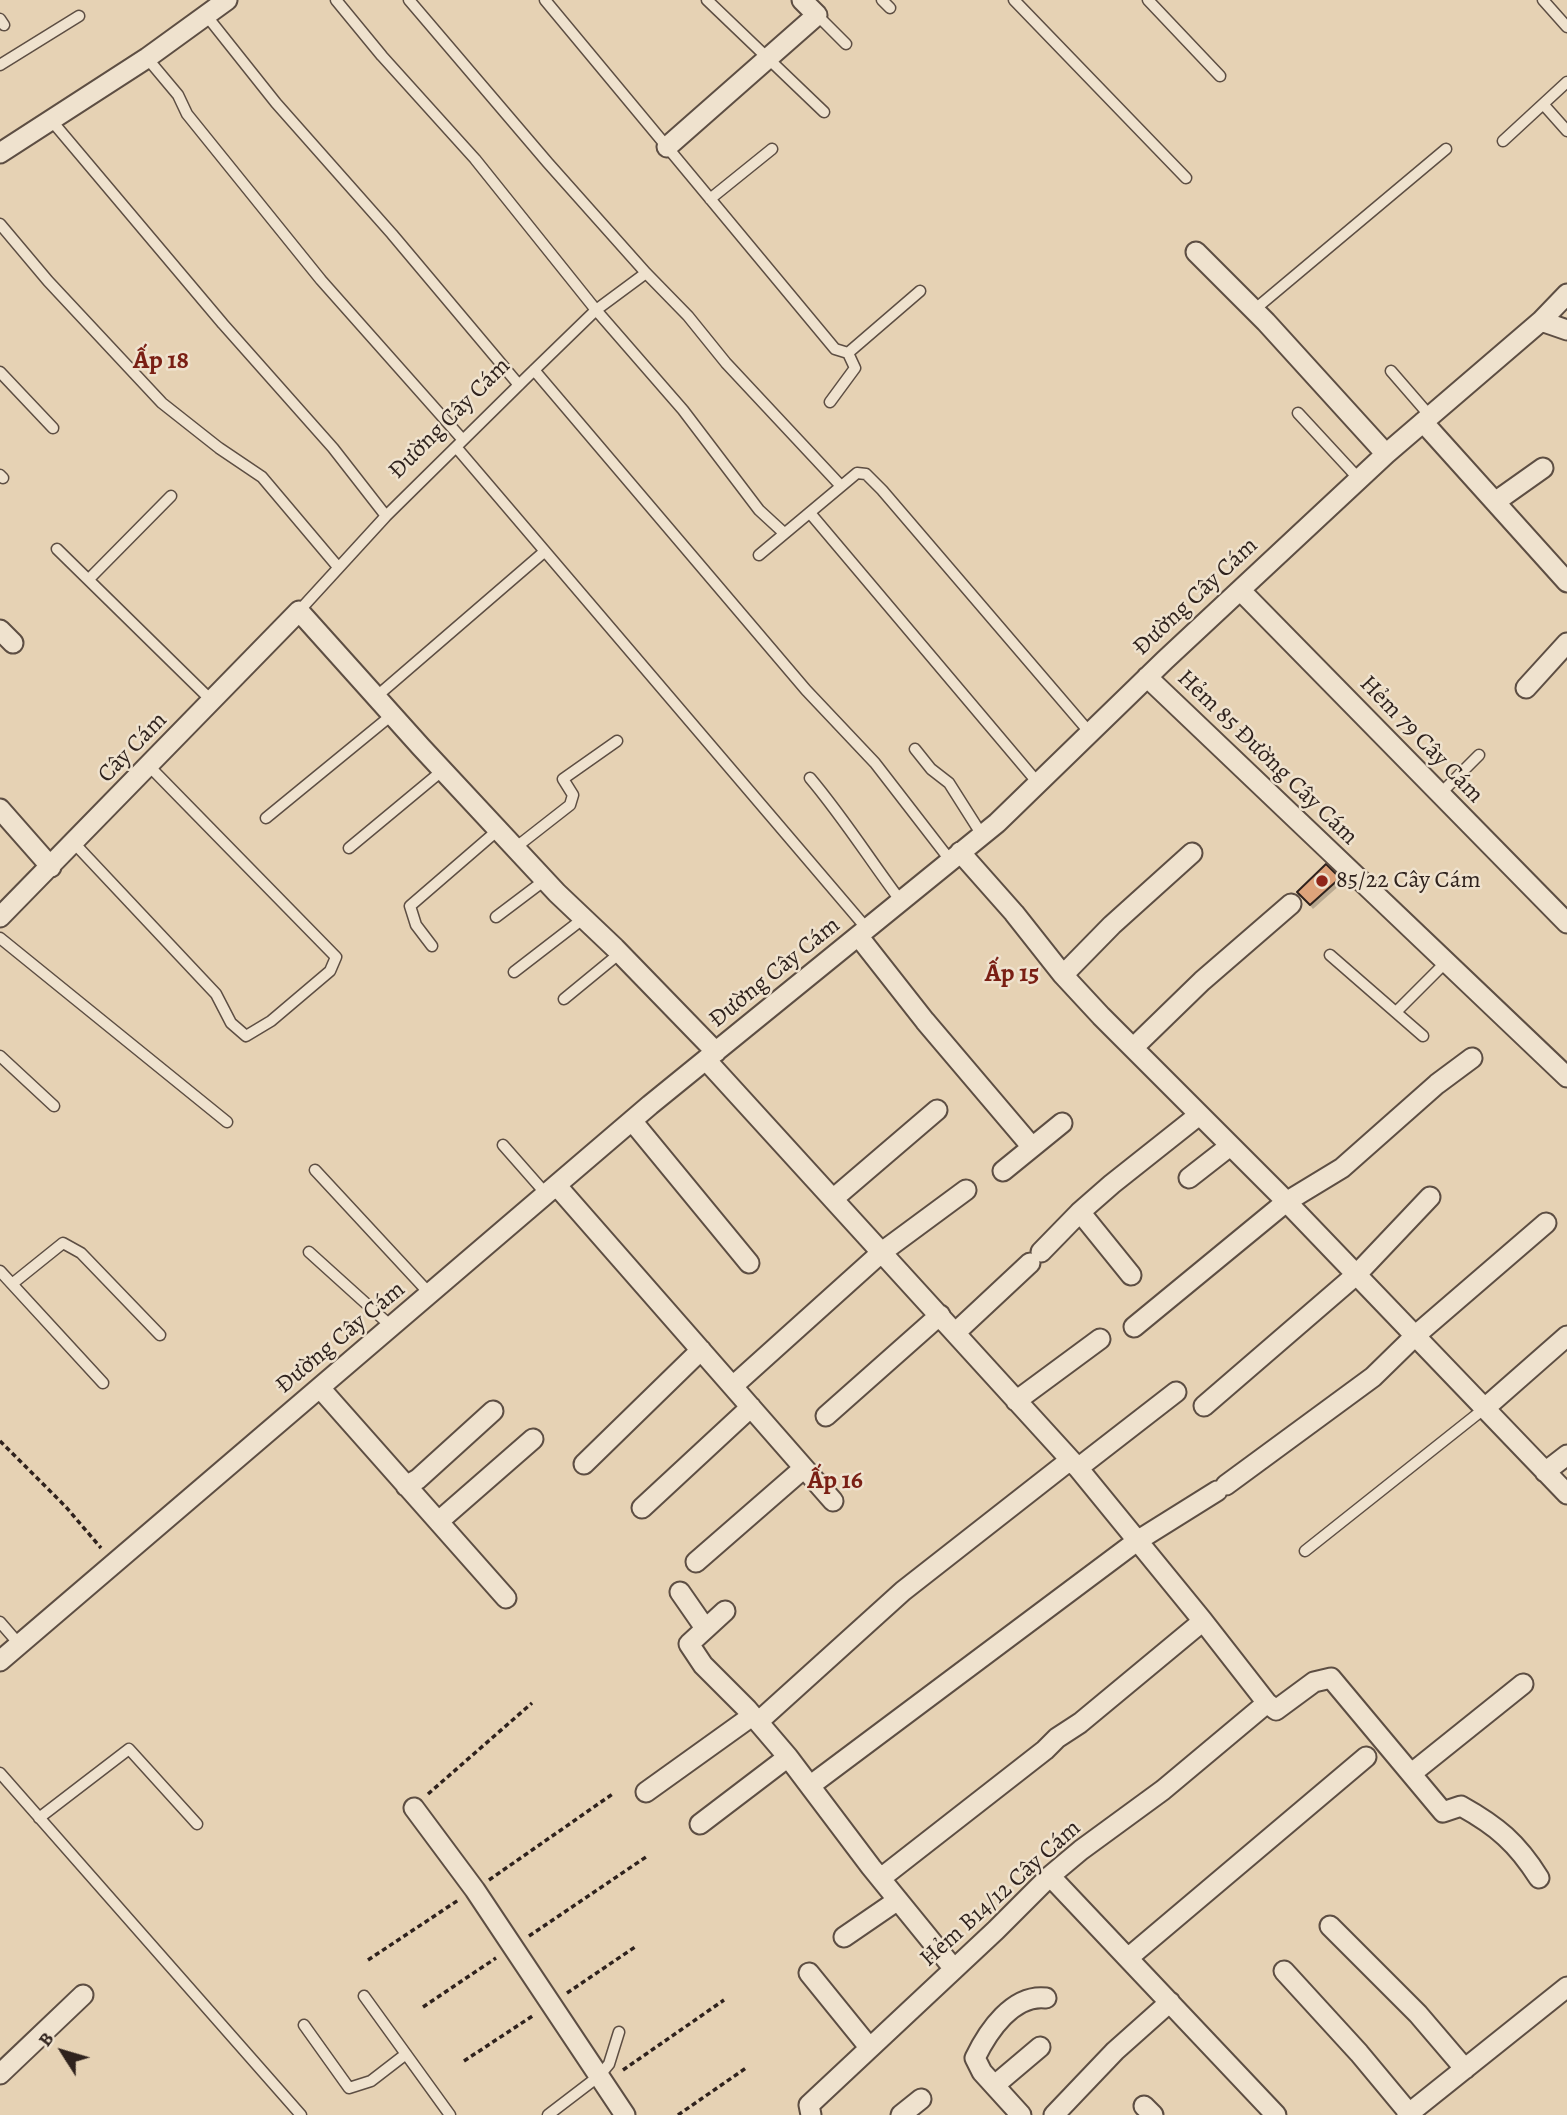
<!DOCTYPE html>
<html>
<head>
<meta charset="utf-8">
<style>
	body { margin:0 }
	#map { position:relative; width:1567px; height:2115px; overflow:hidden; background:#e6d2b4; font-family:Alegreya,serif }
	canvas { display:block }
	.north { position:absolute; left:28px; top:2017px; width:70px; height:70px; -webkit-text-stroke:5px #efe2ce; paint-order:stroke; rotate:307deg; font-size:19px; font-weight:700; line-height:28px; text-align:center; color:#2f221d }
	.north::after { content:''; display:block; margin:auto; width:24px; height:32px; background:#2f221d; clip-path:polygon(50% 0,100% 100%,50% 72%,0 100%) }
</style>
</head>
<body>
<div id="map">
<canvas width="1567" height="2115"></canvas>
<div class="north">B</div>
</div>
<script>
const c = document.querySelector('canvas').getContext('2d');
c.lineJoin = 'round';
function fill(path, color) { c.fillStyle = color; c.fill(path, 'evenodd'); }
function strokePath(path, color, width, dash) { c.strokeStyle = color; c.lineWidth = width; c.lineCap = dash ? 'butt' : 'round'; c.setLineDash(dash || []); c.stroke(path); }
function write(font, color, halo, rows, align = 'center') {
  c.font = font + ' Alegreya,serif'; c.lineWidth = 5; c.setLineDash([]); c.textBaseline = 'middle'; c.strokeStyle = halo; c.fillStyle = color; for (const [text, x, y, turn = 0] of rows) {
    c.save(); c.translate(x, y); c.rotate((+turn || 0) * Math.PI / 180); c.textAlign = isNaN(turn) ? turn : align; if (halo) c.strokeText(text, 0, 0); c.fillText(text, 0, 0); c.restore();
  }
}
fill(new Path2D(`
	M1339,879L1341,884L1313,909L1302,897Z`), '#0003');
const building = new Path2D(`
	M1326,864L1340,878L1310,905L1297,892Z`);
fill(building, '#dea37b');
strokePath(building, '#2f221d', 2);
const lane = new Path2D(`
	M336,0L382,56L475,159L596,310L683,410L759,510L784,533
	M409,0L548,163L646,273L688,316L726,363L841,486
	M545,0L835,349L848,353L920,291
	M707,0L824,112
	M882,0L890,8
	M1014,0L1186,178
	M1148,0L1220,76
	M1543,0L1567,27
	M206,15L276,103L392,234L519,385
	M817,15L846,44
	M0,19L4,25
	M147,58L178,95L187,114L321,280L463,440
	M0,65L79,16
	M1543,104L1567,131
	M51,120L223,324L333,448L386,516
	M1503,141L1567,82
	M710,199L772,149
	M0,224L48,281L162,403L219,448L262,477L338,567
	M1254,310L1446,149
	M534,370L806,690L875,763L950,860
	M1391,371L1430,416
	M0,372L53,428
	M830,402L855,368L848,353
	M1298,413L1359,479
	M456,447L868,930
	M0,475L3,478
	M810,513L1038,783
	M57,549L212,701
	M759,555L857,473L866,474L882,490L1091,734
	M89,579L171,496
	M299,611L386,516L528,376L596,310L646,273
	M377,696L544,552
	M915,749L931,769L949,783L982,835
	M810,778C843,817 870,860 900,900
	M1440,794L1479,755
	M266,818L393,714
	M74,843L216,994L231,1023L246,1036L271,1021L330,971L336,957L149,766
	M349,848L443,770
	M515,848L570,805L573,795L563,779L617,741
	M496,917L545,880
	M0,938L227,1122
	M432,946L416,925L410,906L498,830
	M1330,955L1423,1036
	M514,972L584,918
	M564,999L620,953
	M1396,1012L1446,962
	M0,1056L54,1106
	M503,1145L547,1195
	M315,1170L430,1294
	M309,1252L392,1327
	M0,1271L103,1383
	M12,1284L63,1243L81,1253L160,1335
	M1305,1551L1485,1408
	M0,1622L19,1644
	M0,1773L301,2115
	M39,1818L129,1749L197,1824
	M364,1996L450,2115
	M304,2025L349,2088L371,2081L406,2054
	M548,2115L599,2076L609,2064L619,2032`);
const street = new Path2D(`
	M667,147L817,15L802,0
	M0,153L147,58L227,0
	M1196,252L1266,322L1386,454
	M1541,321L1567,294
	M1423,422L1567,582
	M1495,502L1543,468
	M1241,591L1567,923
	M0,630L13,643
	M1147,677L1567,1077
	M1526,688L1567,643
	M0,809L51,867
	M960,852L1014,913L1063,975L1101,1016L1279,1194L1567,1494
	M0,917L299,611L421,747L557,893L615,948L716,1052
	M859,937L925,1021L1032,1147
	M1063,975L1112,925L1192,853
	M1133,1048L1202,981L1291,904
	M707,1061L1078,1468L1203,1621L1267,1703L1276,1710L1314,1682L1331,1678L1443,1812L1461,1806C1497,1826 1517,1843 1539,1878
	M633,1122L749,1263
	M1003,1171L1062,1123
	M1189,1178L1230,1146
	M557,1186L833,1501
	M833,1199L937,1110
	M1080,1212L1131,1275
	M1041,1252L1080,1212L1112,1184L1199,1115
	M1134,1327L1286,1202L1342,1168L1437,1084L1472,1058
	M955,1333L1030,1263
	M733,1386L882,1252L966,1190
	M320,1388L506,1598
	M1016,1401L1100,1339
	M1204,1406L1357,1274L1430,1197
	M1485,1408L1567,1336
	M826,1416L940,1315
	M584,1464L701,1350
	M1078,1468L1176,1392
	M1545,1472L1567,1455
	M1226,1485L1373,1377L1416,1335L1546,1223
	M406,1486L418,1479L493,1411
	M642,1508L751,1407
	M439,1521L533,1439
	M696,1562L804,1468
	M680,1592L705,1628
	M725,1611L689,1644L703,1665L747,1709L788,1757L871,1867L954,1969
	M0,1661L650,1105L997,823L1165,660L1386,454L1541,321L1567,330
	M758,1722L903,1591L1069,1461
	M1412,1773L1523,1684
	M811,1785L1137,1541L1217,1491
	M646,1792L752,1716
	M414,1808L475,1890L625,2115
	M700,1824L788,1757
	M1050,1876L1276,2115
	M881,1878L1045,1750L1057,1738L1080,1723L1203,1621
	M1330,1926L1418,2014L1465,2069
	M844,1937L898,1900
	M1128,1958L1366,1757
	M1284,1971L1359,2053L1409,2113
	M809,1973L869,2047
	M0,2074L83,1995
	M995,2085L1040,2047
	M1144,2106L1153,2115
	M811,2115L809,2105L996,1930L1050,1876L1081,1850L1163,1790L1267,1703
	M901,2115L921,2099
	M1021,2115L982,2072L975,2058C988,2031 1013,1994 1046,1998
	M1054,2115L1115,2051L1170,2002
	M1407,2115L1567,1987`);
strokePath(lane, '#5d4e43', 13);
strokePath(street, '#5d4e43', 23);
strokePath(new Path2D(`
	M0,1441L66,1507L101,1548
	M428,1794L532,1703
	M489,1880L614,1793
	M529,1936L646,1857
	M368,1960L460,1899
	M567,1993L635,1947
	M423,2007L496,1958
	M464,2061L534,2015
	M623,2070L724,2000
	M678,2115L746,2068`), '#2f221d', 3.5, [5, 3.5]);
strokePath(lane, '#efe2ce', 10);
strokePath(street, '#efe2ce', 19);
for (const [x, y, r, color] of [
	[1322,881,7,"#8f2418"]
]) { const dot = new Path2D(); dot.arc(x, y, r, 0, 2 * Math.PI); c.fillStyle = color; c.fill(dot); strokePath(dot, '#efe2ce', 2.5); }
write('24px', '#2f221d', '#efe2ce', [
	["Đường Cây Cám",450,419,-45],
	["Đường Cây Cám",1196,597,-43],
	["Hẻm 79 Cây Cám",1421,740,46],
	["Cây Cám",133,748,-46],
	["Hẻm 85 Đường Cây Cám",1267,758,44],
	["Đường Cây Cám",775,973,-39],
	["Đường Cây Cám",341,1338,-40],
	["Hẻm B14/12 Cây Cám",1001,1894,-42]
]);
write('24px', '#2f221d', '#efe2ce', [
	["85/22 Cây Cám",1336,881]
], 'left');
write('bold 26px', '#7a1f14', '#efe2ce', [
	["Ấp 18",161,362],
	["Ấp 15",1012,975],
	["Ấp 16",835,1482]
]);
</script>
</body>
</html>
